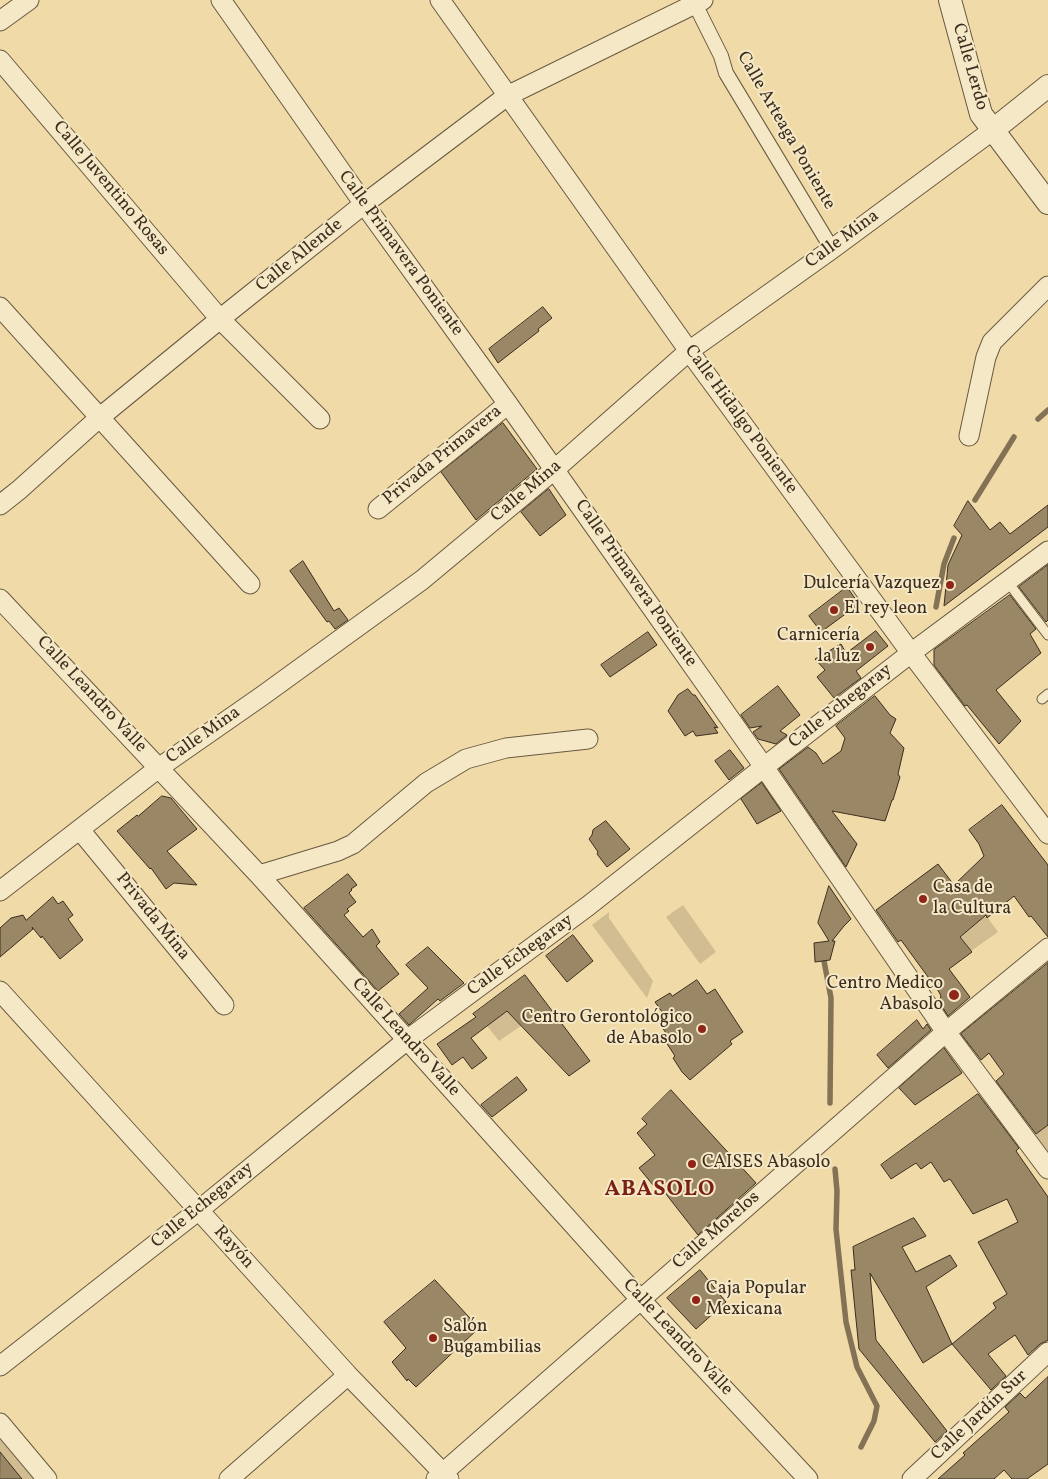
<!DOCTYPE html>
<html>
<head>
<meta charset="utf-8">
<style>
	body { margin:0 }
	canvas { display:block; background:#f0dba8 }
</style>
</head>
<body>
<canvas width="1048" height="1479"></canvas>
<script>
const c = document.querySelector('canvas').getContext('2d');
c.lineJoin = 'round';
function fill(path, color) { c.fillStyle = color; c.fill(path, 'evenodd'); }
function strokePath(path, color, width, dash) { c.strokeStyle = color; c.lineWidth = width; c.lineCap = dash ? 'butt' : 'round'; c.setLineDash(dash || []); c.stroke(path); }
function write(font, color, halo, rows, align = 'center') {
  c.font = font + ' Vollkorn,serif'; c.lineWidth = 4; c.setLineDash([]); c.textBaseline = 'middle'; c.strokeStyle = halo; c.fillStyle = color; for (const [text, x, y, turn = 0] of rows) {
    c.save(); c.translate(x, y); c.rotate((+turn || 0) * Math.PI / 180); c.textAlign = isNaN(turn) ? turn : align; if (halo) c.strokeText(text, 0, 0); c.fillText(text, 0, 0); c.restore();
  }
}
fill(new Path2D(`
	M683,905L716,952L700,964L666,917Z
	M980,907L998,932L971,951L960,937Z
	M609,912V918L653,981L647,998L592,925Z
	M507,1011L521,1026L499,1041L487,1026Z
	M1048,1125V1156L1039,1143L1036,1134Z
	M0,1439L34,1479H22L0,1452Z`), '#d1bd91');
strokePath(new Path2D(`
	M1038,419L1048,410
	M975,500L1014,437
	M936,607L944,564L954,538
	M824,961L831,998L830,1103
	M835,1169L837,1191L836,1229L846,1322L857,1367L877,1406L874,1421L861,1447`), '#837255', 5.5);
const building = new Path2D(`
	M543,307L552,318L538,329L539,331L498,363L489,349Z
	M503,423L537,469L476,520L441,472Z
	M549,489L566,515L540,536L521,512Z
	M968,501L990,530L1000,522L1010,534L1048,505V527L944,606L948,565L962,535L954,526Z
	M303,561L334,611L339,608L348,620L335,629L329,621L327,622L290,571Z
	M1048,565V620L1046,622L1019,587Z
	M847,587L859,604L821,632L809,616Z
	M1010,595L1036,629L1030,634L1041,653L996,690L1021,721L999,744L967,705L965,706L934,665V650Z
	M876,631L888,646L856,671L861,678L834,698L817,677L825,670L815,659L841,644L846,653Z
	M648,632L657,645L610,677L601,665Z
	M778,686L800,715L780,731L787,735L776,744L758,739L753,732L762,726L750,728L741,715Z
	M688,689L693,695H695L718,728L714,727L718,733L696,736L693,731L685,736L668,711L678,695Z
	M875,696L890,715L896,719L890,733L904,748L898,774L900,777L893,800H892L885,821L832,811L857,844L846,867L779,769L808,747L816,753L823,764L841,751L845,738L836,726Z
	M730,750L744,768L729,780L715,761Z
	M762,783L781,811L757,824L741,799Z
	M162,796L171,798L197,829L167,851L197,885L174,883L166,889L151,868L150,869L117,831L137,815L138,816Z
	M1002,805L1048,865V937L1031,916L1029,917L1014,896L987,918L986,915L960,937L972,952L949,969L970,997L948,1016L941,1005L943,1003L940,999L941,996L939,992L901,940L898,942L876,910L938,864L954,885L984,856L979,844L969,830Z
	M606,821L630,849L607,867L597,854L598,852L589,839L592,835L593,830Z
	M348,874L357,885L351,889L352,890L349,893L356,902L347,909L349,911L344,915L363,937L372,929L380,942L376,946L399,974L378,991L304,908Z
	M829,886L851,919L844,926L832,941H835L830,960L815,962L814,943L829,941L818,923Z
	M53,897L58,904L63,901L73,915L68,919L83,940L60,959L42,936L41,938L32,927L33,929L0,957V928L11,918L23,915L26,920Z
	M573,935L593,961L567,982L546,956Z
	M428,947L464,983L440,1001L438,999L409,1025L399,1014L428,988L406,965Z
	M1048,963V1125L1036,1134L996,1081L1004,1074L989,1053L981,1060L961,1034Z
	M525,975L590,1061L569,1076L507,1011L471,1038L487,1058L472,1069L463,1057L452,1065L437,1044L476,1017L473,1014Z
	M697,980L707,994L715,989L743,1032L730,1041L732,1044L690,1080L682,1072L673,1058L675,1056L662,1036L666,1033L662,1027L663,1020L662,1012L655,1002L670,993L672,996Z
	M917,1020L923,1029L927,1024L931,1030L888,1068L877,1055Z
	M944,1048L962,1073L915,1105L899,1088Z
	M517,1077L527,1090L492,1117L481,1105Z
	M671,1090L756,1183L698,1235L662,1189L658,1191L639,1168L655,1155L637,1133L647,1124L642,1119Z
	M978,1094L1019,1148L1016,1151L1048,1197V1340L1040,1344L1028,1355L1015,1335L988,1354L1006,1376L991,1390L952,1344L996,1308L993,1303L1007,1294L978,1242L1018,1222L1007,1199L973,1214L950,1179L944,1182L931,1162L921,1169L916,1163L891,1179L881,1165Z
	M914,1218L926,1236L902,1247L916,1272L950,1255L957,1266L926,1287L952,1344L923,1363L870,1273L876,1340L947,1431L935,1442L859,1349L851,1270H855L853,1247Z
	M700,1270L726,1302L696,1329L667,1298Z
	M435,1280L479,1328L416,1387L408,1379L407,1381L392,1362L406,1348L384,1322Z
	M1048,1377V1464L1027,1479H1012L1004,1470L994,1479H938L965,1455L963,1453L1009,1412L1005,1407L1020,1393L1025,1398Z
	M0,1452L22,1479H0Z`);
fill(building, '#9a8766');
strokePath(building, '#3c2d1f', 1);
const service = new Path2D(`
	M1007,581L1048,635
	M1042,699L1048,694`);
const pedestrian = new Path2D(`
	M695,4L721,56L726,73L832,249`);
const minor = new Path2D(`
	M221,0L364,204L508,404L764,767L946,1032L1048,1169
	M440,0L689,351L911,653L1048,834
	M0,21L29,0
	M0,60L220,319L320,419
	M0,307L250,584
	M969,436L986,357L992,342L1048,286
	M0,505L19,490L99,418L220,319L364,204L507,96L703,0
	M378,509L508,404
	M0,599L259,875L640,1299L808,1479
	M80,830L224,1005
	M259,875L338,851L353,844L426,783L466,759L506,748L588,739
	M0,891L160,767L262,696L422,580L554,470L689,351L832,249L993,130
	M0,991L348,1375L449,1479
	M0,1366L199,1210L407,1040L588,906L764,767L911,653L1048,551
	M0,1423L47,1479
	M229,1479L348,1375
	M436,1479L946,1032L1048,948
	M912,1479L1048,1352`);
const tertiary = new Path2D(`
	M950,0L981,114L1048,203
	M993,130L1048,86`);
strokePath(service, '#695841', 11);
strokePath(pedestrian, '#695841', 16);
strokePath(minor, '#695841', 21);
strokePath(tertiary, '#695841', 24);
strokePath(service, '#f5e8c6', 9);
strokePath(pedestrian, '#f5e8c6', 14);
strokePath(minor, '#f5e8c6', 19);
strokePath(tertiary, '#f5e8c6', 22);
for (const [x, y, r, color] of [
	[950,585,5,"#8f2418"],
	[834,610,5,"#8f2418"],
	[870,647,5,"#8f2418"],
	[923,899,5,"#8f2418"],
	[954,995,6,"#8f2418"],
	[702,1029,5,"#8f2418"],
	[692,1164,5,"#8f2418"],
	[696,1300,5,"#8f2418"],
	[433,1338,5,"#8f2418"]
]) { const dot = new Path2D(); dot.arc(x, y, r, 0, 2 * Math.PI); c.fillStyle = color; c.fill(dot); strokePath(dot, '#f5e8c6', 2); }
write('18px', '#3c2d1f', '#f5e8c6', [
	["Calle Lerdo",969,67,74],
	["Calle Arteaga Poniente",785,131,60],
	["Calle Juventino Rosas",110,189,50],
	["Calle Mina",843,240,-36],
	["Calle Primavera Poniente",400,254,54],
	["Calle Allende",300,256,-39],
	["Calle Hidalgo Poniente",740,420,54],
	["Privada Primavera",443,456,-39],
	["Calle Mina",527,492,-40],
	["Calle Primavera Poniente",635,584,55],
	["Calle Leandro Valle",91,695,47],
	["Calle Echegaray",841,707,-38],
	["Calle Mina",204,736,-35],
	["Privada Mina",152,917,51],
	["Calle Echegaray",521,956,-36],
	["Calle Leandro Valle",405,1038,48],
	["Calle Echegaray",203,1206,-39],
	["Calle Morelos",717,1231,-41],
	["Rayón",233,1248,48],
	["Calle Leandro Valle",677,1338,47],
	["Calle Jardín Sur",980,1416,-43]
]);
write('18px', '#3c2d1f', '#f5e8c6', [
	["Dulcería Vazquez",940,585,"right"],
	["El rey leon",844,610],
	["Carnicería",860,637,"right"],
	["la luz",860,658,"right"],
	["Casa de",933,889],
	["la Cultura",933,910],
	["Centro Medico",943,985,"right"],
	["Abasolo",943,1006,"right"],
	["Centro Gerontológico",692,1019,"right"],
	["de Abasolo",692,1040,"right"],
	["CAISES Abasolo",702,1164],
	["Caja Popular",706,1290],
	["Mexicana",706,1311],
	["Salón",443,1328],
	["Bugambilias",443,1349]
], 'left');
c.letterSpacing = '1px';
write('bold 22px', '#7a1f14', '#f5e8c6', [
	["ABASOLO",660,1191]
]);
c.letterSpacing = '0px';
</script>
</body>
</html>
